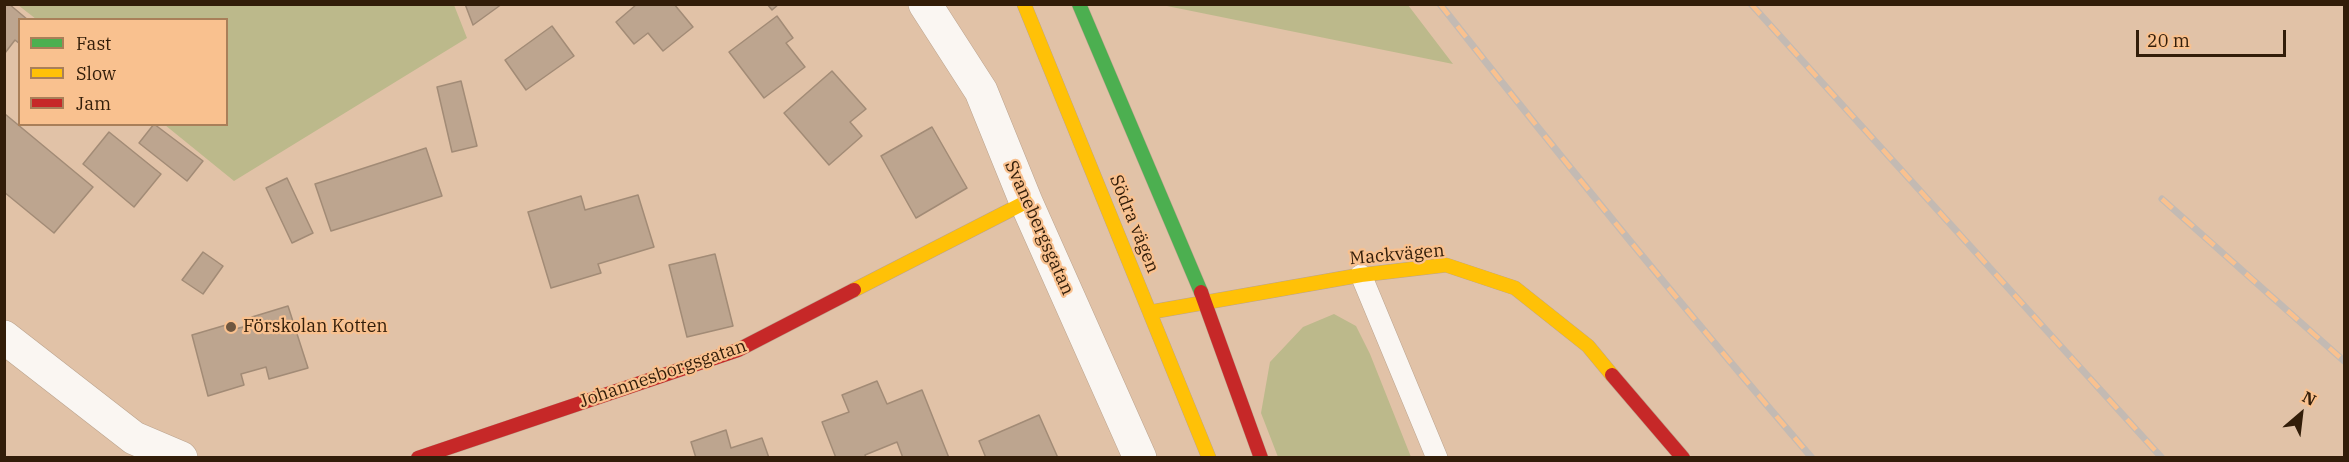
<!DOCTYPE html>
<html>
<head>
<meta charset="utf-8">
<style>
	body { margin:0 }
	#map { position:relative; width:2349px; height:462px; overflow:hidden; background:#e1c2a7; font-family:"IBM Plex Serif",serif }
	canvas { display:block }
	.frame { position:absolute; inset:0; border:6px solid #321d09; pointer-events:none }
	.legend { position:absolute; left:18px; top:18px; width:210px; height:108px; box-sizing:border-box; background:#f9c18f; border:2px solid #a97f59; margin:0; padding:8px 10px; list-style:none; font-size:18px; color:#321d09 }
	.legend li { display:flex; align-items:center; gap:12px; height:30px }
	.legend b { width:30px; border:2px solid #a97f59 }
	.north { position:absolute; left:2271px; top:384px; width:60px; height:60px; -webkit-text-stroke:4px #f9c18f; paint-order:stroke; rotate:28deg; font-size:16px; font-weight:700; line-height:24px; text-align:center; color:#321d09 }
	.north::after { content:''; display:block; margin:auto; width:21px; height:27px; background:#321d09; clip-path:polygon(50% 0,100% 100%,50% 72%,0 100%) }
	.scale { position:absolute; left:2136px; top:30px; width:150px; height:27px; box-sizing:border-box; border:3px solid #321d09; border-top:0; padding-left:8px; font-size:18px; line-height:21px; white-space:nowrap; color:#321d09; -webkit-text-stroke:4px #f9c18f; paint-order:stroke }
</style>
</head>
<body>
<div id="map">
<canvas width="2349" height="462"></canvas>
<div class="frame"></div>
<ul class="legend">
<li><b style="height:8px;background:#4caf50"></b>Fast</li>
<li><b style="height:8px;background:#ffc107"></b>Slow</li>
<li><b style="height:8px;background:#c62828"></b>Jam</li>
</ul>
<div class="north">N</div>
<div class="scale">20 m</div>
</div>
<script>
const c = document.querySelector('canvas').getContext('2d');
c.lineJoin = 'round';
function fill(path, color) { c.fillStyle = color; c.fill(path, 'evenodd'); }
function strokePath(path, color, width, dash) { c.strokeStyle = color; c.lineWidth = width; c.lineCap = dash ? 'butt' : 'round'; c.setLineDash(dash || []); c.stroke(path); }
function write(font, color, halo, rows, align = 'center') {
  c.font = font + ' "IBM Plex Serif",serif'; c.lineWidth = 4.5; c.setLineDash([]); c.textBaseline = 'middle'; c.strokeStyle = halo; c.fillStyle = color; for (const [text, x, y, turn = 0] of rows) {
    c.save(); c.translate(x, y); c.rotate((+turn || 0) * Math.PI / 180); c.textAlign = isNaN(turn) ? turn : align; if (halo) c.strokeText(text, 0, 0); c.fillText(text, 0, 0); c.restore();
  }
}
fill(new Path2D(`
	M18,5H454L467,38L234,181L165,125L226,124V20L36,19Z
	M1162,5H1408L1453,64Z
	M1334,314L1356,326L1370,354L1411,457H1278L1261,413L1270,362L1303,327Z`), '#bcb98b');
const building = new Path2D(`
	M9,4L28,20H20V44L15,40L5,53L4,5Z
	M465,4H502L473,25Z
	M637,4H674L693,27L663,51L648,33L634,44L616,22Z
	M767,4H779L772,10Z
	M777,16L793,38L786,43L805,67L764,98L729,52Z
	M552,26L574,56L526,90L505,60Z
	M832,71L866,109L850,122L862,136L829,165L784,113Z
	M461,81L477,146L452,152L437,87Z
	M5,114L93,187L54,233L4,192Z
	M154,124L203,161L187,181L139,143Z
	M932,127L967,188L916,218L881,156Z
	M109,132L161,174L134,207L83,164Z
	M426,148L442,196L331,231L315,184Z
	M287,178L313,233L292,243L266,188Z
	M638,195L654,247L598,264L601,273L551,288L528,212L581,196L585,210Z
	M203,252L223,266L203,294L182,280Z
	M715,254L733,326L687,337L669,265Z
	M288,306L308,368L269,379L266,367L241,374L244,385L208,396L192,335L226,325L228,331L254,324L252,317Z
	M877,381L887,404L922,390L949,458H903L897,442L865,455L866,458H836L822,422L849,412L842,395Z
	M1039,415L1058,458H986L979,441Z
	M726,430L731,448L762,438L769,458H696L691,442Z`);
fill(building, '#bda58f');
strokePath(building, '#a28b76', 1.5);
const lane = new Path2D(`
	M1361,275L1437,458`);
const street = new Path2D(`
	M925,4L981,91L1026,202L1140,458
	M4,337L134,438L181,458`);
const fast = new Path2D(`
	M1079,4L1201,292`);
const slow = new Path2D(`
	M1024,4L1209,458
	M854,290L1026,202
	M1151,312L1361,275L1446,265L1515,288L1588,346L1612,375`);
const jam = new Path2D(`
	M1201,292L1261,458
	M1612,375L1683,458
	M418,458L738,350L854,290`);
strokePath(lane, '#bba38d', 22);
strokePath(street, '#bba38d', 34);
strokePath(fast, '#bba38d', 15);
strokePath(slow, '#bba38d', 15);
strokePath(jam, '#bba38d', 15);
strokePath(lane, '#faf6f2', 21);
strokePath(street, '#faf6f2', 33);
strokePath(fast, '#4caf50', 14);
strokePath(slow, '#ffc107', 14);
strokePath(jam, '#c62828', 14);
const rail = new Path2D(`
	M1440,4C1561,158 1684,309 1812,458
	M1751,4L2162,458
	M2162,199L2344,361`);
strokePath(rail, '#c3bab3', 7);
strokePath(rail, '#f9c18f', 4.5, [14]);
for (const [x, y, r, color] of [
	[231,327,6,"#6f5740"]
]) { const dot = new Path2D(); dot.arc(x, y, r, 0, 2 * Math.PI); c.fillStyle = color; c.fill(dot); strokePath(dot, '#f9c18f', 2); }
write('18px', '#321d09', '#f9c18f', [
	["Södra vägen",1134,224,68],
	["Svanebergsgatan",1039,228,66],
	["Mackvägen",1397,255,-5],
	["Johannesborgsgatan",663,374,-19]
]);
write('18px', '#321d09', '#f9c18f', [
	["Förskolan Kotten",243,327]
], 'left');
</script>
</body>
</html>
